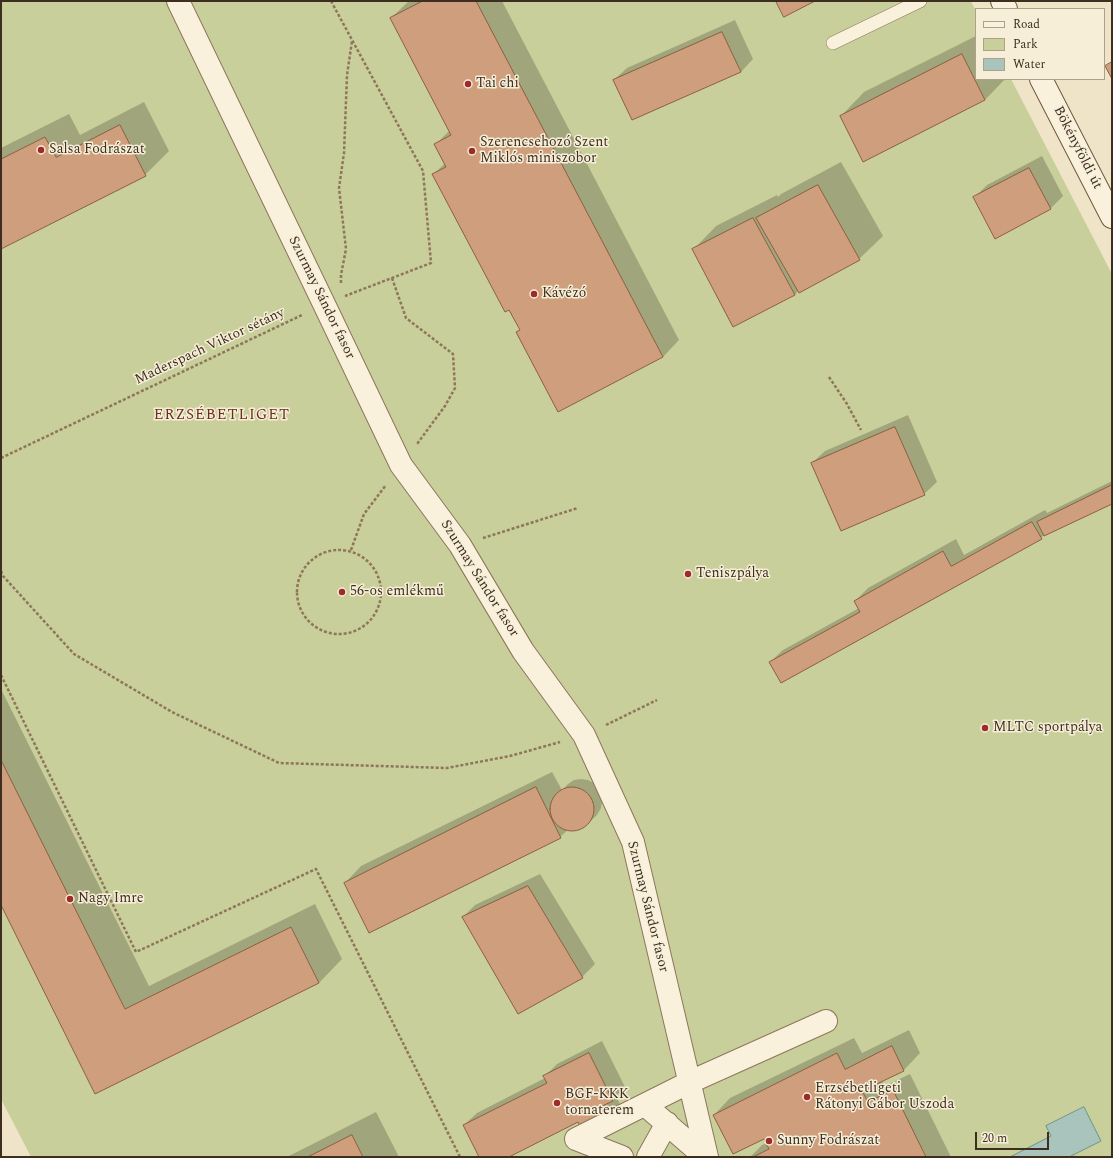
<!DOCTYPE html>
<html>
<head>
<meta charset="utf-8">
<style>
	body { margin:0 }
	#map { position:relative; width:1113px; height:1158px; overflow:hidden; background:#f0e4c8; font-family:Spectral,serif }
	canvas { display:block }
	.frame { position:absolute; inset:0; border:2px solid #3d2e20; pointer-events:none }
	.legend { position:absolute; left:975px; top:8px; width:130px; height:72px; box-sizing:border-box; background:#f7eed8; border:1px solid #ada18e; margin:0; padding:5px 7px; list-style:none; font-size:12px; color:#3d2e20 }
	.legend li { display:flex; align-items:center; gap:8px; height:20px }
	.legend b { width:20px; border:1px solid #ada18e }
	.scale { position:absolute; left:975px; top:1132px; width:74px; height:18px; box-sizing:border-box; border:2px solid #3d2e20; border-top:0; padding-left:5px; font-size:12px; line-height:14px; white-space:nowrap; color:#3d2e20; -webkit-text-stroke:3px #f7eed8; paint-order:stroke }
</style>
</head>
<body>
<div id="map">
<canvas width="1113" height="1158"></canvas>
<div class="frame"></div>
<ul class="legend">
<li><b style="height:5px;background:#faf1dc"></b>Road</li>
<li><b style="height:11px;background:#c9cf9b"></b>Park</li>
<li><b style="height:11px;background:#a9c4bc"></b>Water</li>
</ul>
<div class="scale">20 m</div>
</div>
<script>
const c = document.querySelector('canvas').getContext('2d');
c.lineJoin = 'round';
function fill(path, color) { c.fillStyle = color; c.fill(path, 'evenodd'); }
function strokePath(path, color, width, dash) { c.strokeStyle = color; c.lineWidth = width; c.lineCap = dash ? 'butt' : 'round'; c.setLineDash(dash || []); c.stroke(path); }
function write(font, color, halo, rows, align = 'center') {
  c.font = font + ' Spectral,serif'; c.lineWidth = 3; c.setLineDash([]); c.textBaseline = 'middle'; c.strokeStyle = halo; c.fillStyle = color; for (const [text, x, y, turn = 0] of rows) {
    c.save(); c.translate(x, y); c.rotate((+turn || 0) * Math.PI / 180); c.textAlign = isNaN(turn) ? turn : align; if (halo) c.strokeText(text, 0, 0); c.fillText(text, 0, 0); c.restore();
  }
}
fill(new Path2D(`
	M1,1H971L976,11V79H1011L1112,274V1157H31L1,1099Z`), '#c9cf9b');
const water = new Path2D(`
	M1084,1107L1101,1141L1071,1156V1157H1010L1051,1136L1046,1126Z`);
fill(water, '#a9c4bc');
strokePath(water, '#6f938a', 1);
fill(new Path2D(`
	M409,1H502L679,340L663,357L517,332L521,329L433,175L445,163L435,145L450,130L391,18Z
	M735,20L753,59L741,72L614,80L627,68Z
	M976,36V79H1005L985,100L841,116L864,92Z
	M144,102L169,151L145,175L1,248V148L69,114L80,135Z
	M1042,156L1063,196L1050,209L975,197L987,185Z
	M841,162L883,236L859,259L798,291L795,295L693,250L716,226L777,195L778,197L781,194Z
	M908,415L937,482L924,494L812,463L825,451Z
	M1112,481V503L1045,534L1041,538L770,662L783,650L859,608L855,601L868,588L956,539L964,555L1045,510L1047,513Z
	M1,689L149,986L315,904L342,959L319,983L95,1093L1,903Z
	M552,772L562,790L568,784L574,780L581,779L588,780L594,783L602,795V802L601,808L597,815L583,828L576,830H568L560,837L345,883L361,866Z
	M540,874L595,964L582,977L518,1013L463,917L475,905Z
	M909,1030L920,1053L904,1070L882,1081L885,1086L910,1074L951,1157H750L762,1145L767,1143L764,1137L714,1115L730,1098L854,1038L862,1053Z
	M602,1041L625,1087L616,1096L621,1106L609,1119L578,1121L507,1157H480L464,1125L477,1113L545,1078L544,1077L557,1064Z
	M376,1112L399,1157H287Z`), '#0003');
const building = new Path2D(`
	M423,1H476L663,357L558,412L516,332L520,330L509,310L505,312L432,174L446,167L434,144L451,135L390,18Z
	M776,1H815L784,17Z
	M722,32L741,72L632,120L613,80Z
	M962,54L985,100L863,162L840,116Z
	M1112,62V79L1105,66Z
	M120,125L146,176L1,249V159L45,137L56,157Z
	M1029,168L1051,209L995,239L973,197Z
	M818,185L860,260L799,293L756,218Z
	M753,218L795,295L733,327L692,249Z
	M895,427L925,495L841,531L811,463Z
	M1112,485V504L1044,536L1037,522Z
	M1032,522L1042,539L781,683L769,662L860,612L854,601L943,551L951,566Z
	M1,760L125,1009L291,927L319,983L95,1094L1,905Z
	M550 809a22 22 0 1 1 44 0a22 22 0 1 1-44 0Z
	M536,787L561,838L369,933L344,883Z
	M528,886L583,978L518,1014L462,917Z
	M892,1046L904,1071L862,1091L868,1102L893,1090L926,1157H753L769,1149L764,1139L733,1154L713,1115L837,1053L845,1069Z
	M589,1053L613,1101L602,1106L609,1119L583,1133L578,1122L509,1157H479L463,1125L547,1083L543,1076Z
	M352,1135L363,1157H308Z`);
fill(building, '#cf9f7d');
strokePath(building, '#8d5f41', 1);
const lane = new Path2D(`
	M833,43L920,1`);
const street = new Path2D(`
	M178,1L324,304L401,465L460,545L523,651L584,735L633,842L707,1157
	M645,1105L705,1157
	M576,1139L690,1082L826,1021
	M576,1139L622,1157
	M648,1157L667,1123`);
const secondary = new Path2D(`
	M1002,1L1006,9
	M1041,79L1112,217`);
strokePath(lane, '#8d765c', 14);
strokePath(street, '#8d765c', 24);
strokePath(secondary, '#6f573f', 24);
strokePath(new Path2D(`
	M331,1L423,171L431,263L345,296
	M392,278L406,318L453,354L455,388L445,406L417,444
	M341,283V275L346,249L339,188L344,153L347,75L352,41
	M829,377L847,404L861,430
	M1,458L302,315
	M483,538L578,508
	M297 592a42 42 0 1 1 84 0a42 42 0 1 1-84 0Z
	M351,550L364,514L386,485
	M1,571L3,576L74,654L172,712L279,763L447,768L510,756L560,742
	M1,675L136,952L316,869L460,1157
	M606,725L657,700`), '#8d765c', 2.5, [3, 2]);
strokePath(lane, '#faf1dc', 13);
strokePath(street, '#faf1dc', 22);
strokePath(secondary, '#faf1dc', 22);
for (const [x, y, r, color] of [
	[468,84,4,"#9e2a2b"],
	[41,150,4,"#9e2a2b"],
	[472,151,4,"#9e2a2b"],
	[534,294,4,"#9e2a2b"],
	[688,574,4,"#9e2a2b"],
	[342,592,4,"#9e2a2b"],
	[985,728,4,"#9e2a2b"],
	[70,899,4,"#9e2a2b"],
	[807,1097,4,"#9e2a2b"],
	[557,1103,4,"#9e2a2b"],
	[769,1141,4,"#9e2a2b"]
]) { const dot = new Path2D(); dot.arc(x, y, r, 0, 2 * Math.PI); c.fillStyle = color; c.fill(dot); strokePath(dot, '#f7eed8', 1.5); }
write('14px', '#3d2e20', '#f7eed8', [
	["Tai chi",476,84],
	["Szerencsehozó Szent",480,143],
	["Miklós miniszobor",480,159],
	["Salsa Fodrászat",49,150],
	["Kávézó",542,294],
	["Teniszpálya",696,574],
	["56-os emlékmű",350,592],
	["MLTC sportpálya",993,728],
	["Nagy Imre",78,899],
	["Erzsébetligeti",815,1089],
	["Rátonyi Gábor Uszoda",815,1105],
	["BGF-KKK",565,1095],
	["tornaterem",565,1111],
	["Sunny Fodrászat",777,1141]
], 'left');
write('14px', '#3d2e20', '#f7eed8', [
	["Bökényföldi út",1077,148,63],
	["Szurmay Sándor fasor",321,298,64],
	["Maderspach Viktor sétány",210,347,-25],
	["Szurmay Sándor fasor",479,579,58],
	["Szurmay Sándor fasor",647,907,76]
]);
c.letterSpacing = '1px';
write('15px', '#6b2e1e', '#f7eed8', [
	["ERZSÉBETLIGET",222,416]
]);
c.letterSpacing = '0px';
</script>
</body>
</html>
